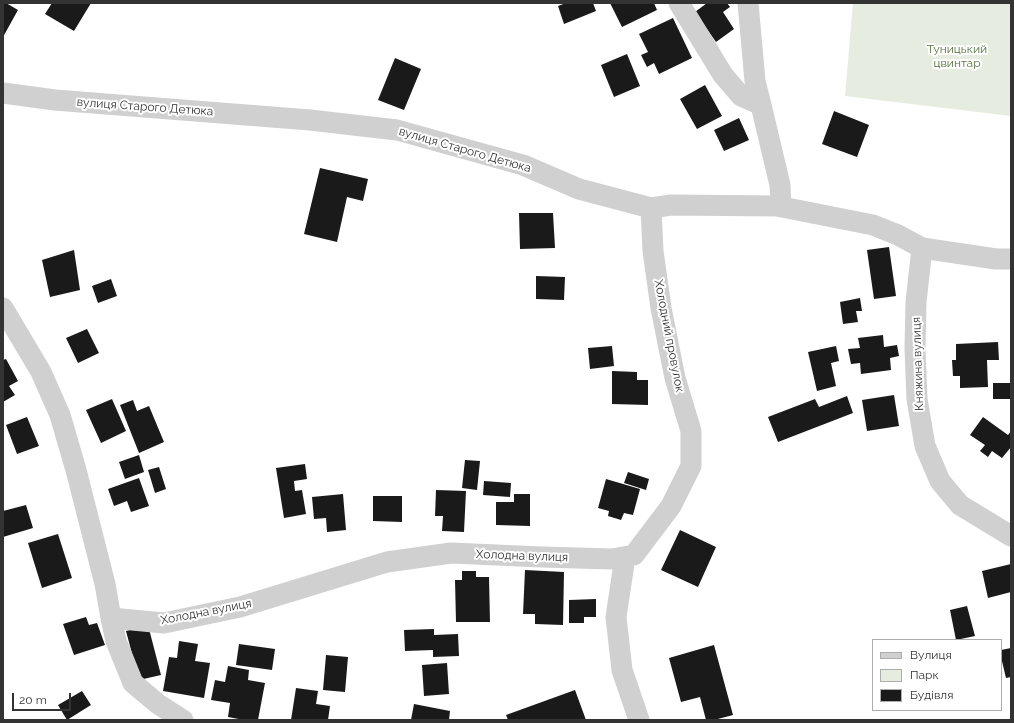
<!DOCTYPE html>
<html>
<head>
<meta charset="utf-8">
<style>
	body { margin:0 }
	#map { position:relative; width:1014px; height:723px; overflow:hidden; background:#fff; font-family:Raleway,sans-serif }
	canvas { display:block }
	.frame { position:absolute; inset:0; border:4px solid #333; pointer-events:none }
	.legend { position:absolute; left:872px; top:639px; width:130px; height:72px; box-sizing:border-box; background:#fff; border:1px solid #adadad; margin:0; padding:5px 7px; list-style:none; font-size:12px; color:#333 }
	.legend li { display:flex; align-items:center; gap:8px; height:20px }
	.legend b { width:20px; border:1px solid #adadad }
	.scale { position:absolute; left:12px; top:693px; width:59px; height:18px; box-sizing:border-box; border:2px solid #333; border-top:0; padding-left:5px; font-size:12px; line-height:14px; white-space:nowrap; color:#333; -webkit-text-stroke:3px #fff; paint-order:stroke }
</style>
</head>
<body>
<div id="map">
<canvas width="1014" height="723"></canvas>
<div class="frame"></div>
<ul class="legend">
<li><b style="height:5px;background:#d0d0d0"></b>Вулиця</li>
<li><b style="height:11px;background:#e6ecdf"></b>Парк</li>
<li><b style="height:11px;background:#1a1a1a"></b>Будівля</li>
</ul>
<div class="scale">20 m</div>
</div>
<script>
const c = document.querySelector('canvas').getContext('2d');
c.lineJoin = 'round';
function fill(path, color) { c.fillStyle = color; c.fill(path, 'evenodd'); }
function strokePath(path, color, width, dash) { c.strokeStyle = color; c.lineWidth = width; c.lineCap = dash ? 'butt' : 'round'; c.setLineDash(dash || []); c.stroke(path); }
function write(font, color, halo, rows, align = 'center') {
  c.font = font + ' Raleway,sans-serif'; c.lineWidth = 4; c.setLineDash([]); c.textBaseline = 'middle'; c.strokeStyle = halo; c.fillStyle = color; for (const [text, x, y, turn = 0] of rows) {
    c.save(); c.translate(x, y); c.rotate((+turn || 0) * Math.PI / 180); c.textAlign = isNaN(turn) ? turn : align; if (halo) c.strokeText(text, 0, 0); c.fillText(text, 0, 0); c.restore();
  }
}
fill(new Path2D(`
	M853,3H1011V116L845,96Z`), '#e6ecdf');
fill(new Path2D(`
	M3,3H6L18,10L3,37Z
	M52,3H91L74,31L45,14Z
	M566,3H593L596,11L564,24L558,6Z
	M610,3H654L657,10L622,27Z
	M707,3H727L730,7L723,12L734,29L716,42L695,12Z
	M673,18L692,58L659,74L654,63L647,67L641,55L648,52L639,34Z
	M627,54L640,86L614,97L601,65Z
	M395,58L421,69L404,110L378,100Z
	M705,85L722,116L697,129L680,99Z
	M834,111L869,125L857,157L822,144Z
	M739,118L749,140L724,151L714,130Z
	M320,168L368,179L363,201L347,197L337,242L304,234Z
	M519,213H553L555,248L520,249Z
	M889,247L896,296L874,299L867,250Z
	M74,250L80,290L50,297L42,260Z
	M536,276L565,277L564,300L536,299Z
	M111,279L117,296L98,303L92,286Z
	M860,298L862,311H856L858,322L843,324L840,302Z
	M87,329L99,353L78,363L66,338Z
	M883,335L884,347L897,345L899,356L890,358L891,370L861,374L860,363L851,364L848,349L860,348L858,338Z
	M998,342L999,360H987L988,387L960,388V376H953L952,360H956V344Z
	M612,346L614,366L590,369L588,348Z
	M836,346L839,361L831,363L836,386L817,391L808,352Z
	M6,359L18,381L9,386L15,395L3,402V360Z
	M612,371L637,372V380H648V405L612,404Z
	M993,383H1011V399H993Z
	M894,395L899,426L867,431L862,400Z
	M847,396L853,413L778,442L768,417L815,399L819,407Z
	M112,399L126,431L101,443L86,410Z
	M133,400L137,411L149,406L164,442L139,453L120,405Z
	M27,417L39,446L17,454L6,425Z
	M983,417L1008,435L1011,431V447L1002,458L992,451L988,457L980,451L985,445L970,435Z
	M139,455L144,472L125,479L119,462Z
	M465,460L480,461L477,490L462,488Z
	M305,464L307,479L294,481L295,491L302,490L306,514L284,518L276,468Z
	M159,467L166,489L155,493L148,470Z
	M628,472L649,479L646,490L624,483Z
	M139,478L149,506L131,512L127,501L114,506L108,489Z
	M606,479L640,489L633,515L624,513L621,520L608,516L609,511L598,508Z
	M484,481L511,483L510,497L483,495Z
	M436,490L466,491L464,532L442,531L443,516H435Z
	M343,494L346,530L327,532L326,518L314,519L312,497Z
	M514,494H530V526L496,525V502H514Z
	M373,496H402V522L373,521Z
	M26,505L33,528L3,537V511Z
	M680,530L716,547L698,587L661,570Z
	M58,534L72,578L42,588L28,543Z
	M1011,564V592L988,598L982,571Z
	M525,570L564,572L563,625L535,624V614H523Z
	M462,571H476V577H489L490,622H456L455,580H462Z
	M596,599V617H584V623H569V600Z
	M967,606L975,636L956,640L950,610Z
	M86,617L89,625L97,623L105,645L74,655L63,624Z
	M148,625L161,675L139,680L126,631Z
	M434,629V635L458,634L459,656L433,657V650L405,651L404,630Z
	M179,641L198,644L195,661L210,663L204,698L163,691L169,657L177,658Z
	M239,644L275,649L272,670L236,665Z
	M714,645L733,715L714,720H706L700,697L681,702L669,658Z
	M1011,648V677L1006,678L1001,657V650Z
	M326,655L348,657L345,692L323,690Z
	M447,663L449,694L424,696L422,665Z
	M228,666L249,670L248,680L265,683L258,720H244L228,717L230,703L211,700L215,680L225,682Z
	M296,688L318,691L316,704L330,706L328,720H291Z
	M575,690L586,720H508L506,715Z
	M82,691L91,705L67,720L58,705Z
	M414,704L450,711L449,720H411Z`), '#1a1a1a');
strokePath(new Path2D(`
	M679,3L723,75L741,96L761,105L755,81L748,3
	M3,93L55,100L310,120L397,130L523,165L579,189L651,208L671,205L777,206L873,225L898,235L922,248L996,259H1011
	M761,105L780,185L781,207
	M922,248L916,302L915,349L917,399L925,446L940,481L960,505L1011,536
	M3,308L41,372L60,415L76,470L105,584L111,618L164,623L240,607L387,562L451,553L542,557L612,559L634,555L671,506L691,466V431L675,378L661,308L653,251L651,208
	M625,557L616,617L622,670L639,720
	M111,618L116,641L133,683L158,704L183,720`), '#d0d0d0', 21);
write('12px', '#56703f', '#fff', [
	["Туницький",957,49],
	["цвинтар",957,63]
]);
write('12px', '#333', '#fff', [
	["вулиця Старого Детюка",145,107,4],
	["вулиця Старого Детюка",465,150,16],
	["Холодний провулок",669,336,79],
	["Княжина вулиця",918,364,-92],
	["Холодна вулиця",522,556,2],
	["Холодна вулиця",206,612,-11]
]);
</script>
</body>
</html>
